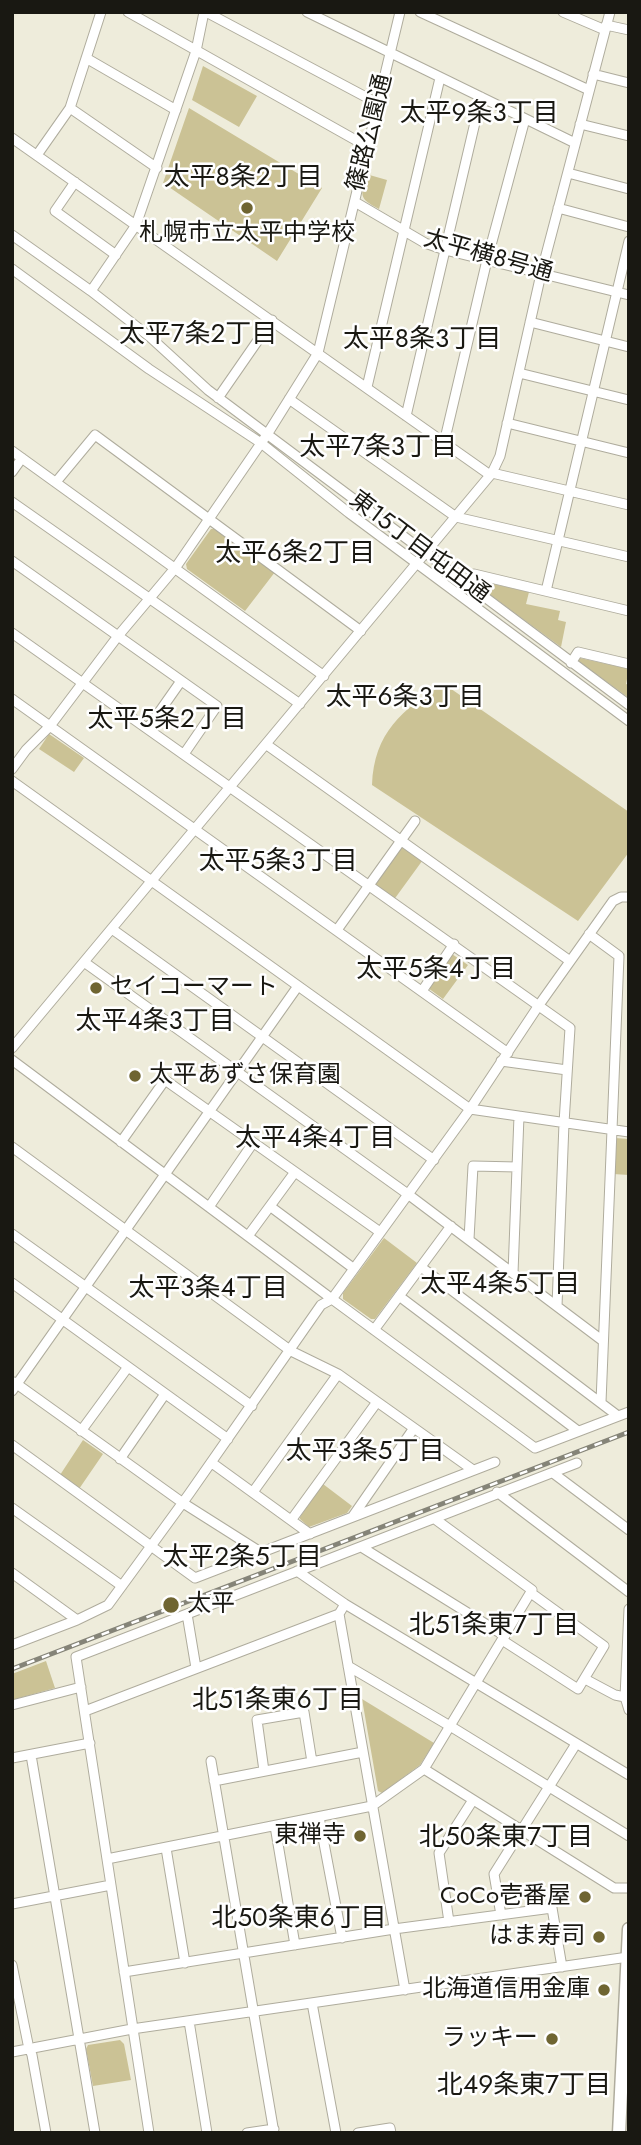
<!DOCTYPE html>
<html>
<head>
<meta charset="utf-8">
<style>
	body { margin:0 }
	#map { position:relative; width:641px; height:2145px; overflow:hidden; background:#eeecdb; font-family:Jost,sans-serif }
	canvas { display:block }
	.frame { position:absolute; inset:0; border:14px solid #191812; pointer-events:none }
</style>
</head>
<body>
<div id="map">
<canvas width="641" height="2145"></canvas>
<div class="frame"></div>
</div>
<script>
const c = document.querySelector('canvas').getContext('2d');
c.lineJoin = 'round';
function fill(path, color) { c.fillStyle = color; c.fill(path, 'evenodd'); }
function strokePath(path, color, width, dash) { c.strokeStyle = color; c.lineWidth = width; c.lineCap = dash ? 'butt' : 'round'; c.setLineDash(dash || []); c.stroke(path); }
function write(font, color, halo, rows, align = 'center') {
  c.font = font + ' Jost,"Noto Sans JP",sans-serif'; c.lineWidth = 5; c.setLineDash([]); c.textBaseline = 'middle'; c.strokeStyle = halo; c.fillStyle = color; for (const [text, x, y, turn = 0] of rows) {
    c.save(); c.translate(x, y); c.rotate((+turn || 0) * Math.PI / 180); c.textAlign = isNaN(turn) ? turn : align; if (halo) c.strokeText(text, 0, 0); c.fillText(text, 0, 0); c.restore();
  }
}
fill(new Path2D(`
	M203,66L257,96L239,127L192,100Z
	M189,108L322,188L277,261L163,183Z
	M366,174L387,180L379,209C358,198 361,196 366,174Z
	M211,529H214L275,572L245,611L187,569L186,564Z
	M476,580L529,592L526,604L560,611L558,620L566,622L561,647L474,583Z
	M580,658L629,669L626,684L629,685V698L578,661Z
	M444,684L629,812V852L578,921L372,785C374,733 402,709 444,684Z
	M49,734L84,758L74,772L39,749Z
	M401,841L425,857L393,901L369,884Z
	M452,954L468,965L443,999L428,988Z
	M615,1138L629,1139V1175L613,1174Z
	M384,1238L417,1263L375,1319H371L343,1299V1293Z
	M83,1440L103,1454L79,1489L60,1475Z
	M323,1484L352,1506L347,1513L309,1527L300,1519V1517Z
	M46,1661L55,1688L12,1700V1674Z
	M362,1699L434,1743L420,1765L382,1793L378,1791Z
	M120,2040L124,2044L131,2080L93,2086L86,2049L88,2045Z`), '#cbc295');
const minor = new Path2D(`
	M128,12L368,147
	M206,12L379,104
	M307,12L575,143
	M420,12L589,90
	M563,12L605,30
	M606,25L629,30
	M86,58L176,110
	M593,74L629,83
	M70,108L157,168
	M580,124L629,136
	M12,138L490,475
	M37,155L70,108L101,12
	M568,173L629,189
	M75,182L55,211L116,255
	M355,202L425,243L445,250L629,295
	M558,208L629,227
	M12,235L91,291L150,337L208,390L629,705
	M12,269L149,369L261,443L349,513L629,721
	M91,291L136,225L196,51L204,12
	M530,322L629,347
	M519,373L629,400
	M367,387L440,78
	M218,398L272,320
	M289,399L456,517L629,557
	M406,416L481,97
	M507,423L629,453
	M444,443L487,260L525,119
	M12,451L324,676
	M12,472L22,458
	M492,473L629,505
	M56,482L95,435L361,631
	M12,502L300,704
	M12,561L217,706L184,754
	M466,582L474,574L629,611
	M546,591L629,241
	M12,633L570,1028L564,1123L557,1306
	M571,663L578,652L629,664
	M12,699L508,1053
	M148,728L181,681
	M267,745L570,961
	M12,769L26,750L50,726L118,636L176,567L268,433L318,353L400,12
	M12,781L470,1109L629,1132
	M112,929L434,1160
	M337,930L415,821
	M589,934L619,956L601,1402
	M84,962L409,1195L603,1341
	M422,991L454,944
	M12,1048L492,473L500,456L541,274L610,12
	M12,1060L332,1299L470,1109L539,1005L613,901L621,897H629
	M501,1061L567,1070
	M121,1142L165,1080L380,1232
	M12,1147L291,1351L338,1374L473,1470
	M209,1207L253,1143
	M271,1207L353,1268
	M12,1234L252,1406
	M248,1236L295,1172
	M469,1239L473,1166L517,1167
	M421,1267L618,1416
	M513,1273L519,1116
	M12,1283L228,1439
	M399,1296L578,1431
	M374,1330L451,1226
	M14,1382L183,1503L262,1553
	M12,1391L298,986
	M81,1431L128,1367
	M12,1445L195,1578L495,1462
	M120,1459L165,1394
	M212,1463L310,1534
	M553,1473L629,1530
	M253,1492L338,1374
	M497,1492L629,1592
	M12,1508L122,1586
	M353,1516L414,1428
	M292,1519L377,1402
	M363,1548L505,1636
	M297,1571L345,1604L629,1775
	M12,1573L77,1620L108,1605L189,1494L321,1305L332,1299L535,1448L629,1412
	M345,1604L339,1614L405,1990
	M629,1609L625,1697L629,1710
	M187,1614L196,1668
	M502,1640L578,1689L604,1646L531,1593
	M12,1645L77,1620
	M348,1666L455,1729L629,1836
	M585,1679L615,1695L625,1697
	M12,1705L81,1687
	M85,1711L339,1614
	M31,1755L95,2133
	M12,1758L90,1743
	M211,1761L274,2133
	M424,1769L614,1888H629
	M264,1771L257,1720L304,1712L312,1762
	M214,1781L363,1752
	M319,1817L342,1938
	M275,1826L295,1945
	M166,1848L185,1963
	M107,1859L372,1806L424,1769L532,1590L435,1519
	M12,1904L111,1885
	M501,1915L494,1874L576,1744
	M449,1922L439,1853L473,1800
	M12,1965L28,2044L32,2055L46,2133
	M124,1972L394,1929L552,1908L562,1967
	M312,2003L336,2133
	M189,2021L207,2133
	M12,2052L132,2029L628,1957
	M149,2133L76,1657L577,1463
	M247,2133L274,2129
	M358,2133L390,2128L391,2133`);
const major = new Path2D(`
	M619,2133L629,1929`);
strokePath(minor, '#afac9d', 11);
strokePath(major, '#afac9d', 15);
strokePath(minor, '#fff', 9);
strokePath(major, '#fff', 12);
const rail = new Path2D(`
	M12,1669L629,1432`);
strokePath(rail, '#858478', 5);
strokePath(rail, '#fff', 2.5, [8]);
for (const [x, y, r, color] of [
	[247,208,7,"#6f6532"],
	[96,988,7,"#6f6532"],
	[135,1076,7,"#6f6532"],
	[171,1605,9,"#6f6532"],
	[360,1836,7,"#6f6532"],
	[585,1897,7,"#6f6532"],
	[599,1937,7,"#6f6532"],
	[604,1990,7,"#6f6532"],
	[552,2039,7,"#6f6532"]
]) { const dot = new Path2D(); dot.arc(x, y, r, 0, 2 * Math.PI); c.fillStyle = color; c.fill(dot); strokePath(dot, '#fff', 2.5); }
write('24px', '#191812', '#fff', [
	["篠路公園通",371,133,-76],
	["太平横8号通",488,257,16],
	["東15丁目屯田通",419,548,37]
]);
write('24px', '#191812', '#fff', [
	["札幌市立太平中学校",247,234,"center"],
	["セイコーマート",110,988,"left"],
	["太平あずさ保育園",149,1076,"left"],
	["太平",187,1605,"left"],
	["東禅寺",346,1836],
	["CoCo壱番屋",571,1897],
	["はま寿司",585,1937],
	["北海道信用金庫",590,1990],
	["ラッキー",538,2039]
], 'right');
write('26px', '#191812', '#fff', [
	["太平9条3丁目",479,115],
	["太平8条2丁目",243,179],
	["太平7条2丁目",198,336],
	["太平8条3丁目",422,341],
	["太平7条3丁目",378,449],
	["太平6条2丁目",295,555],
	["太平6条3丁目",405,699],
	["太平5条2丁目",167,721],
	["太平5条3丁目",278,863],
	["太平5条4丁目",436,971],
	["太平4条3丁目",155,1023],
	["太平4条4丁目",315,1140],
	["太平4条5丁目",500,1286],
	["太平3条4丁目",208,1290],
	["太平3条5丁目",365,1453],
	["太平2条5丁目",242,1559],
	["北51条東7丁目",494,1627],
	["北51条東6丁目",278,1702],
	["北50条東7丁目",506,1839],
	["北50条東6丁目",299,1920],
	["北49条東7丁目",524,2087]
]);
</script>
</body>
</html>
